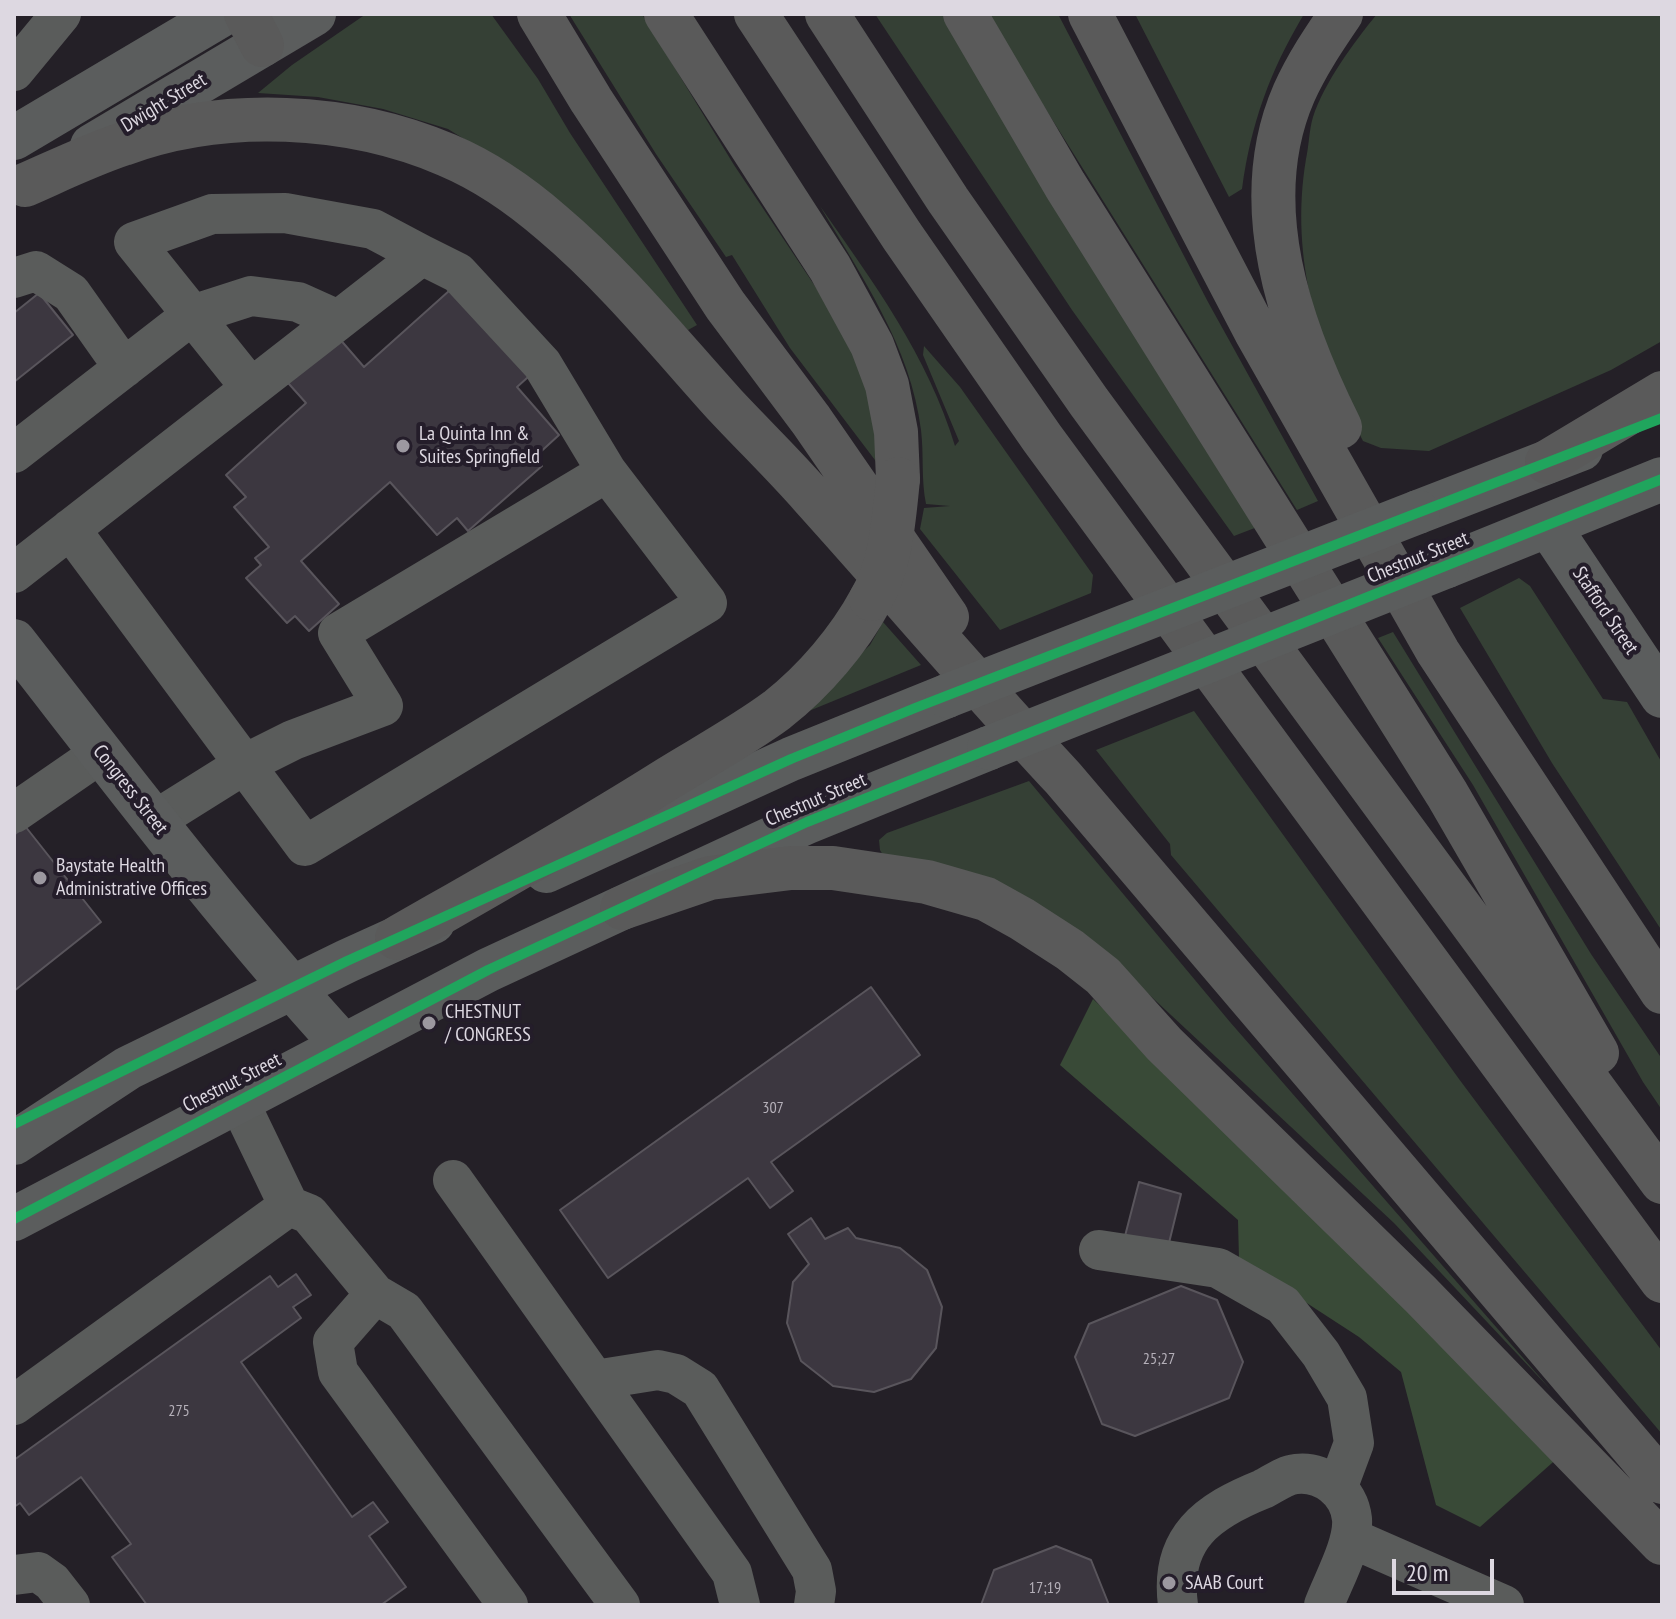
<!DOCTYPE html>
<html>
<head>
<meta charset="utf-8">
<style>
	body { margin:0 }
	#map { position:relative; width:1676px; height:1619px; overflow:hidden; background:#242027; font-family:"PT Sans Narrow",sans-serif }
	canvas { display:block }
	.frame { position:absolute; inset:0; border:16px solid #ddd8e1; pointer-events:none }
	.scale { position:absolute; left:1392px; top:1559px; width:102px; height:36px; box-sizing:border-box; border:4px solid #ddd8e1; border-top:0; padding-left:10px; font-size:24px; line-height:28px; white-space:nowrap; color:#ddd8e1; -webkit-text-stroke:6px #241d2a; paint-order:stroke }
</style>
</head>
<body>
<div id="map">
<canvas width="1676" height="1619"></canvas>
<div class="frame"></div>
<div class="scale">20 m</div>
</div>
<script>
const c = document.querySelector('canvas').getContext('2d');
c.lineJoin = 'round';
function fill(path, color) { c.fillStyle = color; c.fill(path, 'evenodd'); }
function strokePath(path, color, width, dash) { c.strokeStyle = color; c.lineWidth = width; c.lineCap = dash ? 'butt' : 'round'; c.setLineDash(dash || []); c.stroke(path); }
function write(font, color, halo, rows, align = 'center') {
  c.font = font + ' "PT Sans Narrow",sans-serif'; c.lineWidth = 8; c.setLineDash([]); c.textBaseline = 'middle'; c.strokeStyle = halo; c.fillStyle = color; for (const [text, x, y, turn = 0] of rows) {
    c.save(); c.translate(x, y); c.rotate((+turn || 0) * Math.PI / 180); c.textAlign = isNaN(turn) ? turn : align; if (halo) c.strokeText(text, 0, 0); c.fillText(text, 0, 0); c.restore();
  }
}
fill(new Path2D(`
	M366,14H491L538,79L570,133L697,325L688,330L634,276L506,165L448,129L383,109L318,97L258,93L292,65Z
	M569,14H642L734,165L847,334L876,415L878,464L790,348L732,255L726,257L656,154Z
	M875,14H943L1265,524L1234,536L1072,310Z
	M986,14H1058L1208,302L1318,501L1297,510Z
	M1135,14H1304C1270,71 1251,123 1242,189L1229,197Z
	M1377,14H1662V341L1611,370L1429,451L1381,448L1363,441C1320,350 1289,261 1306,159C1309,146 1309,130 1313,117C1324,83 1354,42 1377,14Z
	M820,206C873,282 928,356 955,446L959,441L923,355L924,346L960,387L1093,575L1091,593L1000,630L920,529L924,508L950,506L926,504C921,479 924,455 921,430C911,347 861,276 820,206Z
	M1519,578L1530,586L1603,699L1627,702L1662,763V931L1552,763L1460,608Z
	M883,622L921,665L804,713L800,710L870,645Z
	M1393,632L1591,954L1662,1059V1110L1643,1082L1473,785L1378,638Z
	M1194,711L1459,1079L1662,1351V1434L1171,855L1170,844L1096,750Z
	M1029,781L1230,1022L1551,1390L1394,1223L1127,974L885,859L880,850L879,840L887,833Z`), '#354035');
fill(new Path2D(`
	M1093,999L1301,1195L1561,1455L1480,1527L1436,1505L1401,1372L1359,1337L1239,1259L1238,1220L1060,1065Z`), '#394a37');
const building = new Path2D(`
	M459,282L537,369L517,387L559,435L535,457L542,466L468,531L457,518L437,535L390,482L301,561L339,604L309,631L295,616L287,623L246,578L261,565L255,558L269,547L234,507L246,497L226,475L306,403L281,375L332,330L364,367Z
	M39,293L73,335L14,382V313Z
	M25,826L101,922L14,991V835Z
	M871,987L920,1055L771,1162L793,1191L770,1208L748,1178L608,1278L560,1210Z
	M1139,1182L1181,1194L1168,1247L1125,1236Z
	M811,1218L825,1239L848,1228L856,1238L900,1248L927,1270L942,1307L936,1348L911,1379L874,1392L833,1386L801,1361L787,1323L793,1282L809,1264L788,1234Z
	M296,1274L311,1295L293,1307L301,1318L241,1362L352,1517L373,1502L388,1522L369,1536L406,1587L381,1605H147L112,1557L131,1544L81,1477L29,1515L20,1503L14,1507V1460L270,1276L278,1287Z
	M1181,1286L1217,1300L1243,1362L1229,1398L1135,1436L1102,1424L1075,1357L1089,1324Z
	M1056,1546L1091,1560L1109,1605H981L994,1570Z`);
fill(building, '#3c3740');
strokePath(building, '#59555c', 2);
strokePath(new Path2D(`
	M14,71L61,14
	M422,255L458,273L542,364L607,472
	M14,278L36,271L71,293L124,368
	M14,453L192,315L251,296L298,302L338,320
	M70,529L305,846L707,603L607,472L338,633L383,706L293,740L245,764L154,821
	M14,573L422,255L373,229L285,213L212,214L134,242L251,388
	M14,813L101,753
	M238,1100L289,1206
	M453,1180L732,1573L740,1605
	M1099,1250L1218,1268L1283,1305L1321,1354L1347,1398L1354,1443L1338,1486
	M375,1294L333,1342L338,1372L508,1605
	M595,1380L658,1370L676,1374L700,1389L812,1570L816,1591L814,1605
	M14,1405L289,1206L309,1214L375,1294L404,1311L620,1605
	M1351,1538L1504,1605
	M14,1575L38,1572L52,1582L70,1605
	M1178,1605C1169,1538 1208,1511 1263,1489C1273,1484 1285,1475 1296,1474C1323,1471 1349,1491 1352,1519C1354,1544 1333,1581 1324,1605`), '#5a5c5b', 40);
strokePath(new Path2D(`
	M14,138L223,14
	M92,146L314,14
	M1418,512L1581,449
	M1548,525L1662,696
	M1447,566L1662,479
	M14,641C121,778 226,917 343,1045
	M546,871L791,759L947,696
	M14,1143L128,1068L347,961L433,922
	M14,1219L488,970L807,822L989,748`), '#5b5d5d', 44);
strokePath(new Path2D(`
	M246,14L262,45
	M539,14L591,100L725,305L811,420L947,617
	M666,14L830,268L872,345L887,385L896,432L898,479
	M756,14L902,236L1042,438L1662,1281
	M827,14L948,200L1089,402L1662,1182
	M965,14L1065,185L1447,794L1597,1053
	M1090,14L1256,332L1438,652L1662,992
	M25,185C57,171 90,155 123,144C224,107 349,113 447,155C485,171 521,196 552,223C616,277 669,343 725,405C754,436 784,465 812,497C896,590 977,686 1063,778L1662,1482
	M1340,427C1290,327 1246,203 1294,93C1307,64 1324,39 1341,14
	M1547,462L1662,393
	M622,908L710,878L791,868H833L927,882L986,899L1022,919L1070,950L1103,976L1164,1044L1421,1295L1662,1543
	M397,938C486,887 577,836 664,781C701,758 742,736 777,710C814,681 849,640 871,599`), '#5a5a5a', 44);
strokePath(new Path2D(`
	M947,696L1418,512
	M989,748L1447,566`), '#5b5d5d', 44);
strokePath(new Path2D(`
	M871,599C891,565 894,518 898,479`), '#5a5a5a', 44);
strokePath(new Path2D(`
	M14,1124L347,961L791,759L915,708L1662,418
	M14,1219L488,970L807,822L1662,479`), '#20a55d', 10);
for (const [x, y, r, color] of [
	[403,446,8,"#9c98a0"],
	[40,878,8,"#9c98a0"],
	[429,1023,8,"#9c98a0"],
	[1169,1583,8,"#9c98a0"]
]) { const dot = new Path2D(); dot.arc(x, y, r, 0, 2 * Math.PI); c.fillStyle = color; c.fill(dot); strokePath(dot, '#241d2a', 3); }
write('16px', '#b5b0b9', null, [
	["307",773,1108],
	["25;27",1159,1359],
	["275",179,1411],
	["17;19",1045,1588]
]);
write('20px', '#ddd8e1', '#241d2a', [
	["Dwight Street",164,103,-31],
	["Chestnut Street",1418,558,-22],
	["Stafford Street",1605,611,56],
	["Congress Street",130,790,52],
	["Chestnut Street",816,800,-23],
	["Chestnut Street",232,1083,-27]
]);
write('20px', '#ddd8e1', '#241d2a', [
	["La Quinta Inn &",419,434],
	["Suites Springfield",419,457],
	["Baystate Health",56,866],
	["Administrative Offices",56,889],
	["CHESTNUT",445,1012],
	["/ CONGRESS",445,1035],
	["SAAB Court",1185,1583]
], 'left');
</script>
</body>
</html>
